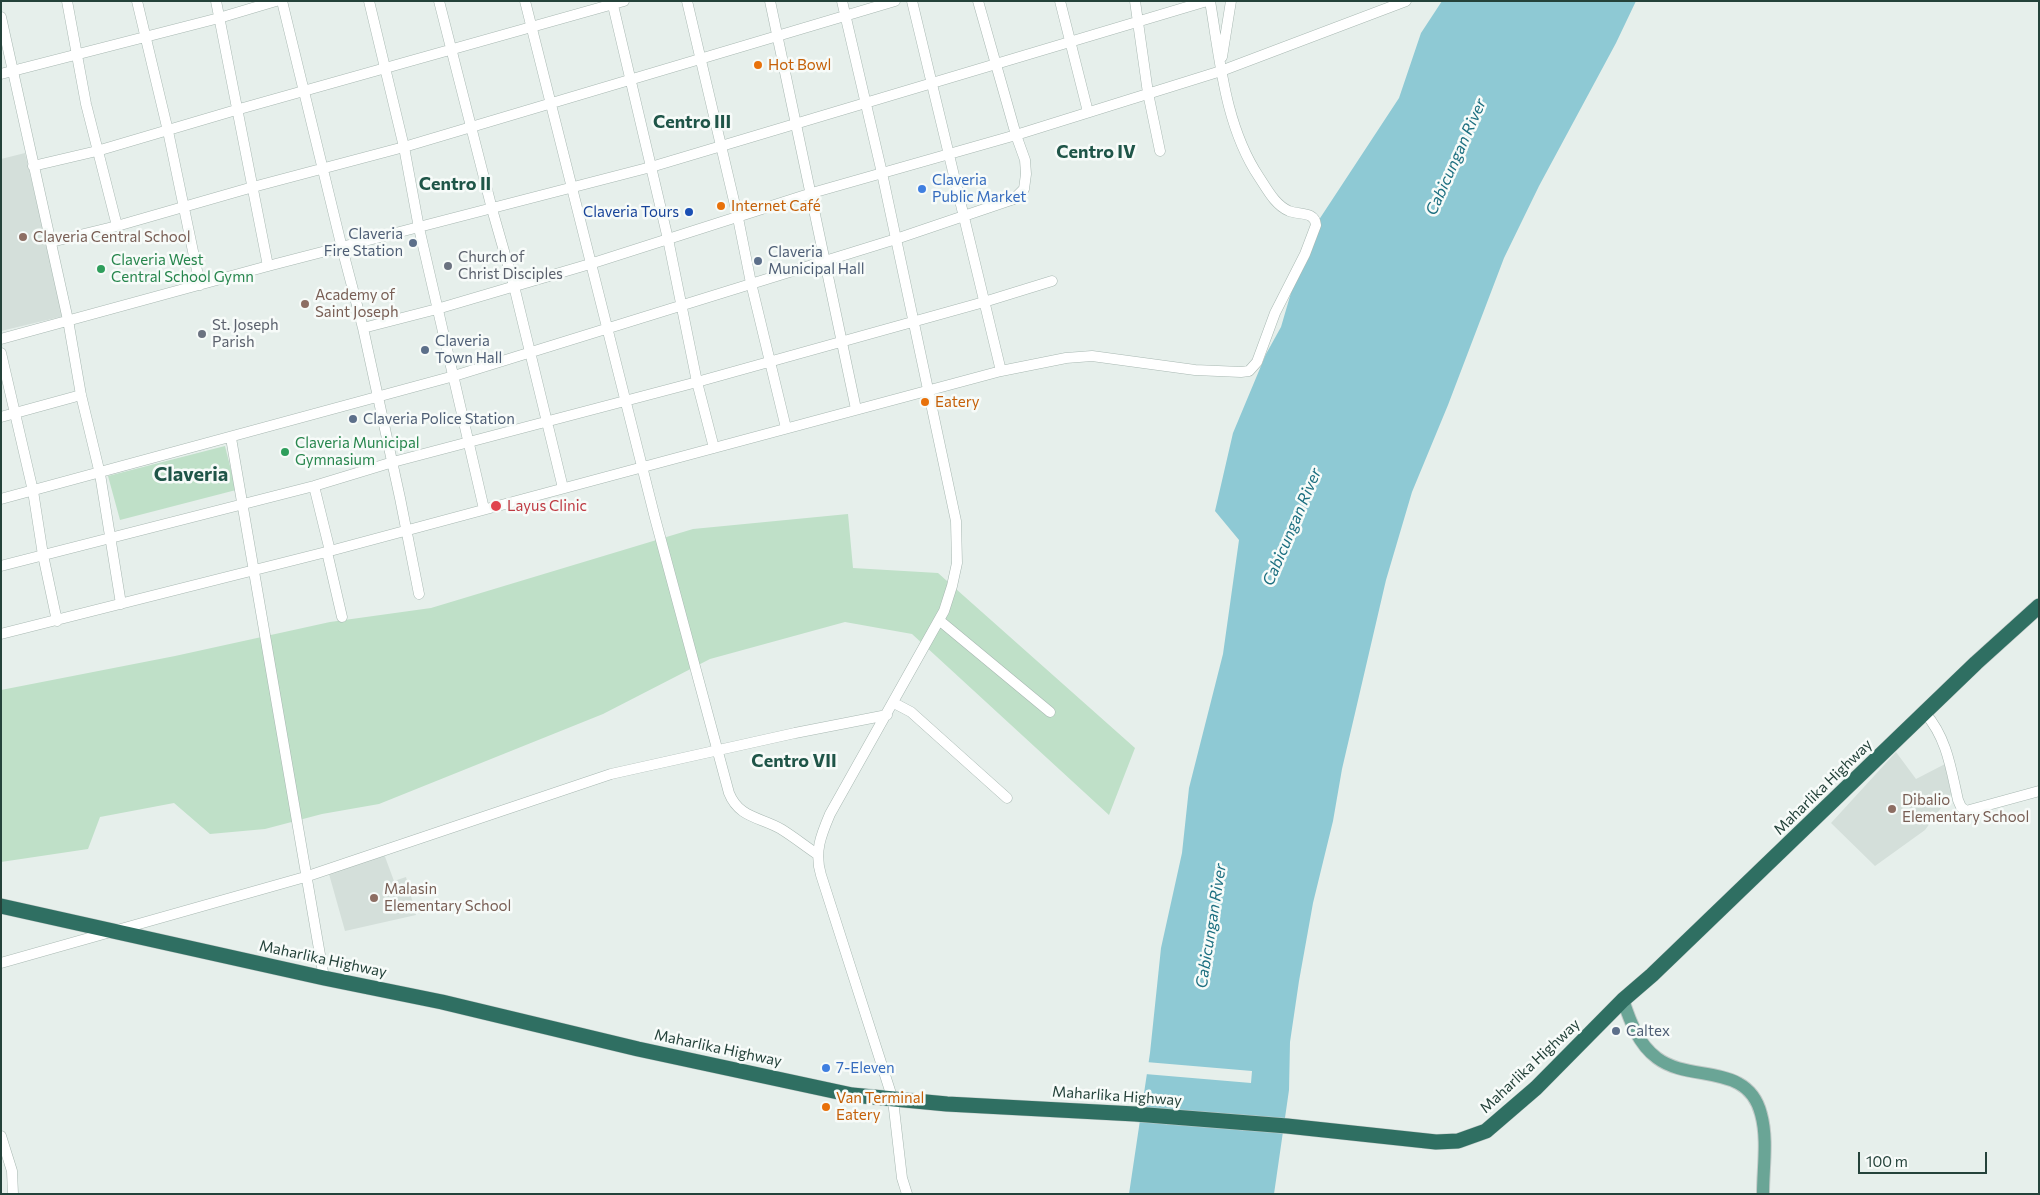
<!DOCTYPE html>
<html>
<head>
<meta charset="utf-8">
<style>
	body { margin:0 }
	#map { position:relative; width:2040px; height:1195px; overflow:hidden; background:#e6efeb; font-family:Commissioner,sans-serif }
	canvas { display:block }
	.frame { position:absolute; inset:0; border:2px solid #24423a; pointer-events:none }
	.scale { position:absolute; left:1858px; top:1152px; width:129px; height:22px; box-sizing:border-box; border:2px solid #24423a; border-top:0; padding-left:6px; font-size:15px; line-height:18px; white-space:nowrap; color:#24423a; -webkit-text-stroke:4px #f7fbf9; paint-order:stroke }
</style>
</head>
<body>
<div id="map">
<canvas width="2040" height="1195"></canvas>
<div class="frame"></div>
<div class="scale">100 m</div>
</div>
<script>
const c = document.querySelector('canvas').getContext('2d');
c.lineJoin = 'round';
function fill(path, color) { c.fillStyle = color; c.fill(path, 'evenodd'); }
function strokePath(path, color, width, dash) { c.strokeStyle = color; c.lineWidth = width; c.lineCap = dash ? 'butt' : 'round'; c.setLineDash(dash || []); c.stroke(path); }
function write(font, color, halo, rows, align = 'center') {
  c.font = font + ' Commissioner,sans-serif'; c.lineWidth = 5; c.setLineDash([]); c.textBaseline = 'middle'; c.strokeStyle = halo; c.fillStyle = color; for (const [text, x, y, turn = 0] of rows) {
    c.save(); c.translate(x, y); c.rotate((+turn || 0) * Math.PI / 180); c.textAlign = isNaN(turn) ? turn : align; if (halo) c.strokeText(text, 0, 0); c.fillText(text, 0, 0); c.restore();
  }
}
fill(new Path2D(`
	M25,153L64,316L1,331V159Z
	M1896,752L1916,779L1945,764L1951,794L1925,830L1875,866L1831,823Z
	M384,854L394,881L406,877L416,915L345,931L329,874Z`), '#d4dfda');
fill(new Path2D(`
	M225,446L236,490L120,520L108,476Z
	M848,514L853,568L938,573L1135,748L1109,815L912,634L845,622L710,659L603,714L379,804L322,814L265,829L210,834L174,803L100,817L88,849L1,862V690L175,656L330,622L431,608L693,529Z`), '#bfe0c8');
fill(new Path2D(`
	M1442,1H1636L1616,43L1539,186L1504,258L1448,405L1412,492L1386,580L1342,769L1333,821L1313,903L1299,981L1290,1042L1289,1090L1274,1194H1129L1150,1053L1161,948L1182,853L1189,788L1223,654L1239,540L1215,511L1233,433L1266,354L1281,327L1307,238L1399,98L1421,33Z`), '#8ec9d4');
fill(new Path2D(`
	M1146,1062L1252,1071L1251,1083L1145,1074Z`), '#e6efeb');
const minor = new Path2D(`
	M67,1L86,104L117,226
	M137,1L168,131L200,285
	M216,1L268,266
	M282,1L342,248L363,328L400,498L419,594
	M369,1L404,147L419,228L484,509
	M439,1L492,209L514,286L563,488
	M525,1L655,518L729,793C739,818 760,817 781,829C794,837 805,846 817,854
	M612,1L668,239L697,382L714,448
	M687,1L738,218L751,283L786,428
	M770,1L856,409
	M842,1L882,173L956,521L957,563L952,586L944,611L830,814C821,835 814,852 821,875L893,1100L902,1178L907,1194
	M912,1L1001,371L1066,358L1092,356L1195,370L1241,372L1249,371L1257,362L1275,313L1305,254L1316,225C1315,211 1299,215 1289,211C1275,205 1267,189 1259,177C1225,126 1220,60 1210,1
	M1060,1L1088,112
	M1135,1L1148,93L1160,151
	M1,17L68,320L81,395L100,474L121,604
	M1222,57L1231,1
	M1,74L219,18L276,1
	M33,166L97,151L236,110L624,1
	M51,242L117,226L253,187L404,147L895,1
	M363,328L437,309L590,264L812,193L1016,135L1221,71L1406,1
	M1,339L268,266L651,167L1207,1
	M1,353L33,491L43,555L57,621
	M1,417L81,395
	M231,438L324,978
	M314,486L330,551
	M1,499L454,376L896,239L1014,199L1024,189L1026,174L1025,160L1016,135L978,1
	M327,552L342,617
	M1,566L314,486L393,462L697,382L984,302L1052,281
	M939,620L1050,712
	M1,634L330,551L1001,371
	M894,703L911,712L1007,798
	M1925,713C1947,738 1951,769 1958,800L1961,807L1966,811L2039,791
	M1,963L305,877L611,774L795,733L887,715
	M1,1136L12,1171L13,1194`);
const major = new Path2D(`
	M1623,1000C1630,1021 1638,1044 1657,1058C1690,1083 1748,1062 1761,1114C1768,1139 1763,1168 1763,1194`);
const highway = new Path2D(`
	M1,906L324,978L442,1002L638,1049L852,1095L947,1104L1135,1114L1287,1126L1436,1142L1458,1141L1486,1131L1536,1088L1623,1000L1652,975L1976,663L2039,606`);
strokePath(minor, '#a8b8b2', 11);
strokePath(major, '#c2cac8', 14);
strokePath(highway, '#c2cac8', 16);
strokePath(minor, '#fff', 10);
strokePath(major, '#6aa596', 12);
strokePath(highway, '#2f6f62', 15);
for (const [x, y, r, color] of [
	[758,65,5,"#e8710a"],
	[922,189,5,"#3f7fe0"],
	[721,206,5,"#e8710a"],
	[689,212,5,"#1a4fb4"],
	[23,237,5,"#8d6e63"],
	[413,243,5,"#5c6f8a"],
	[758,261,5,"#5c6f8a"],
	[448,266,5,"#6b7280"],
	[101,269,5,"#2e9e5b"],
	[305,304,5,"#8d6e63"],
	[202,334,5,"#6b7280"],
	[425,350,5,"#5c6f8a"],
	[925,402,5,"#e8710a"],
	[353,419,5,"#5c6f8a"],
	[285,452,5,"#2e9e5b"],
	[496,506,6,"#e0444e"],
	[1892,809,5,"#8d6e63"],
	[374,898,5,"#8d6e63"],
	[1616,1031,5,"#5c6f8a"],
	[826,1068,5,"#3f7fe0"],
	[826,1107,5,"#e8710a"]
]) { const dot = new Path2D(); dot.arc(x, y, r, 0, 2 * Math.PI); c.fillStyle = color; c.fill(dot); strokePath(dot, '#f7fbf9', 2); }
write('15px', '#c56008', '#f7fbf9', [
	["Hot Bowl",768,65],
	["Internet Café",731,206],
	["Eatery",935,402],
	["Van Terminal",836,1098],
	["Eatery",836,1115]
], 'left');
write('15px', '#366cbe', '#f7fbf9', [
	["Claveria",932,180],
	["Public Market",932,197],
	["7-Eleven",836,1068]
], 'left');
write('15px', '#164399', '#f7fbf9', [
	["Claveria Tours",679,212]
], 'right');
write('15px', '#4e5e75', '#f7fbf9', [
	["Claveria",403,234,"right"],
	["Fire Station",403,251,"right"],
	["Claveria",768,252],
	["Municipal Hall",768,269],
	["Claveria",435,341],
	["Town Hall",435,358],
	["Claveria Police Station",363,419],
	["Caltex",1626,1031]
], 'left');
write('15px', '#785e54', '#f7fbf9', [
	["Claveria Central School",33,237],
	["Academy of",315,295],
	["Saint Joseph",315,312],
	["Dibalio",1902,800],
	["Elementary School",1902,817],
	["Malasin",384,889],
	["Elementary School",384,906]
], 'left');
write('15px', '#5b616d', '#f7fbf9', [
	["Church of",458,257],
	["Christ Disciples",458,274],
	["St. Joseph",212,325],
	["Parish",212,342]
], 'left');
write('15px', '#27864d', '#f7fbf9', [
	["Claveria West",111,260],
	["Central School Gymn",111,277],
	["Claveria Municipal",295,443],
	["Gymnasium",295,460]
], 'left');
write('15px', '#be3a42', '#f7fbf9', [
	["Layus Clinic",507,506]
], 'left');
write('15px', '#24423a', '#f7fbf9', [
	["Maharlika Highway",1823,787,-44],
	["Maharlika Highway",323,959,12],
	["Maharlika Highway",718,1048,12],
	["Maharlika Highway",1530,1066,-43],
	["Maharlika Highway",1117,1096,4]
]);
write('italic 16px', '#1c6f80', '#f7fbf9', [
	["Cabicungan River",1456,157,-66],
	["Cabicungan River",1292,527,-67],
	["Cabicungan River",1211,926,-81]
]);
write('bold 18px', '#1f5548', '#f7fbf9', [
	["Centro III",692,122],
	["Centro IV",1096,152],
	["Centro II",455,184],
	["Centro VII",794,761]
]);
write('bold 20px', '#1f5548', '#f7fbf9', [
	["Claveria",191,474]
]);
</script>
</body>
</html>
